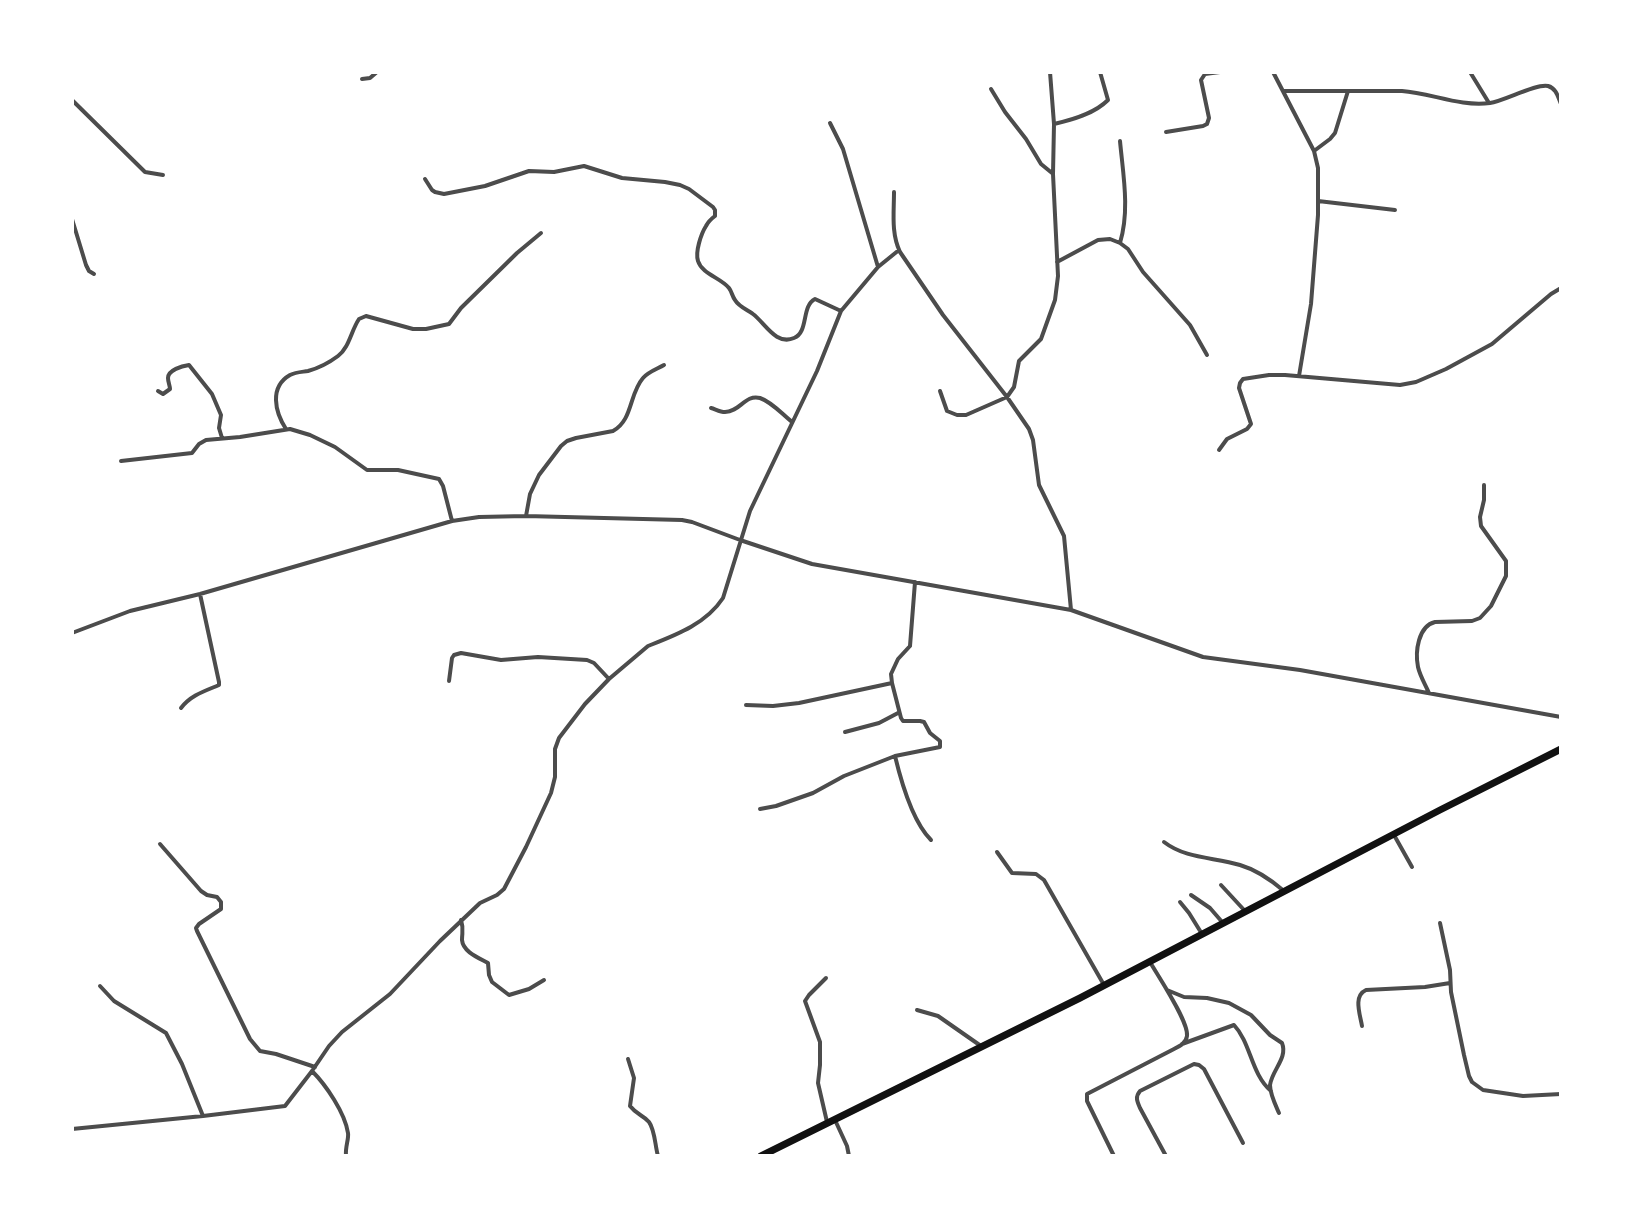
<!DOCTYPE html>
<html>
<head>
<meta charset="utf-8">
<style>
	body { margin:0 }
	#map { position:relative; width:1633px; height:1228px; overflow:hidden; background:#fff; font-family:Montserrat,sans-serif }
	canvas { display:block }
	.frame { position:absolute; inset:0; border:74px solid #fff; pointer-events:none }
</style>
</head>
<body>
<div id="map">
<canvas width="1633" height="1228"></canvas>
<div class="frame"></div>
</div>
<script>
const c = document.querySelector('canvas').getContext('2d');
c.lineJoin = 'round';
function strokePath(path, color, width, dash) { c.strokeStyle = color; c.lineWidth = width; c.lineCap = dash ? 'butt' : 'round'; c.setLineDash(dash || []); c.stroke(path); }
strokePath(new Path2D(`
	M1273,72L1314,151L1318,168V215L1311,304L1299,376
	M1470,72L1489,103
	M362,79L370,78L377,72
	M991,89L1005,112L1026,139L1041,164L1052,173
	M1284,91H1402C1431,93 1460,107 1490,103C1504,101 1537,83 1548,86C1556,88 1558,97 1561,104
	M72,100L145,172L163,175
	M830,123L843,149L878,267
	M1054,124C1072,120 1094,114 1108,100L1100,72
	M1166,132L1203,126L1207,124L1209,118L1201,80L1205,74L1220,72
	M1120,141C1123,174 1130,210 1120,243
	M1314,151L1330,139L1335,133L1348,91
	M894,192C894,213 891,233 900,252L943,315L1007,397L1029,429L1033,440L1039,485L1064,536L1071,610
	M1318,201L1395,210
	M72,219L86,265L89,271L94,274
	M1057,262L1098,240L1110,239L1120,243L1128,249L1143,272L1190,325L1207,355
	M841,311L878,267L899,250
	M158,391L163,394L170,389C170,386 168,382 168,378C168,370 182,366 189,365L212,394L221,415L219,428L222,438
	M940,391L947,411L957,415H966L1007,397L1014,387L1019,361L1041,339L1055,300L1058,276L1053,174L1054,124L1050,72
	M711,408C715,409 720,412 725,412C740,412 745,394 760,398C772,402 783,415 792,422
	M286,429C275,412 269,387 290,375C296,372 302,372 308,371C319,368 330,362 338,356C349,348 351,331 359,319L366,316L413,329H426L449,324L461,308L517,253L541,233
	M1219,450L1227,439L1247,429L1251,424L1239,388L1240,383L1243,379L1269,375H1285L1400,385L1416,382L1446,369L1492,344L1551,294L1561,288
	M121,461L192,453L199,444L206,440L240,437L290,429L310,435L335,447L367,470H398L439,479L443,486L452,521
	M526,516L530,494L539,475L561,446L567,441L576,438L613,431C633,420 629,394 643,378C648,372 657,369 664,365
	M72,633L130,611L200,594L452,521L479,517L526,516L682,520L692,522L740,540L812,564L1071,610L1203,657L1300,670L1561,717
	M449,681L452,658L454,655L461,653L501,660L538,657L587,660L594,663L609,679
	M1429,693C1425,684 1420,676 1418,667C1415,652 1418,626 1435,622L1472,621L1480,618L1491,606L1506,576V561L1481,526L1480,517L1484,500V485
	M746,705L773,706L799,703L892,683
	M181,708C191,695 205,691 219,685V682L200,594
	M845,732L879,723L898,713
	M895,756C901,781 913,822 931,840
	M760,809L776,806L813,793L844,776L895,756L940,747V741L930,733L924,722L920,721H903L901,718L892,683L891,674L898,659L910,646L915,582
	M1394,835L1412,867
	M1164,842C1186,859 1214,857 1240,865C1257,870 1270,879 1284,891
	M160,844L201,891L207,895L217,897L221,902V909L199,924L196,928L197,931L250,1039L260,1051L276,1054L315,1067
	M997,852L1012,873L1036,874L1044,880L1104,985
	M1221,885L1245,911
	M1191,895L1210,908L1223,923
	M1180,902L1189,913L1202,934
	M461,920C464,929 462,932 462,940C463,952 479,958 488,963L489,975L492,982L509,995L529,989L544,980
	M1440,923L1450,970L1451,992L1464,1055L1469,1076L1472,1082L1483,1090L1523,1096L1561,1094
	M826,978L809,995L805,1001L820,1042V1065L818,1083L827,1122
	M100,986L114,1001L166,1033L182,1064L203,1116
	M1167,990L1184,997L1207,998L1229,1003L1251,1015L1270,1035L1282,1043C1288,1058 1272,1070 1270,1085C1270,1094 1275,1104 1279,1113
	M917,1010L938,1016L981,1046
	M1362,1026C1360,1014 1353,996 1366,990L1425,987L1450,983
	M1182,1044L1234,1025C1251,1043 1251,1074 1271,1091
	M628,1059L634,1078L630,1106C637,1115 643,1115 649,1122C655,1130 655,1146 658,1156
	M312,1071C326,1085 345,1113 348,1133C349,1139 345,1147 346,1156
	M835,1120L847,1146L849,1156
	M72,1129L203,1116L285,1106L312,1071L329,1046L342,1032L390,994L440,941L480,903L497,895L504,889L526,847L551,793L555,777V749L559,738L585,704L609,679L648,646C676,635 706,624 723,598L750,511L817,371L841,311L815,299C801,306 809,332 794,338C776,346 765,323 753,314C748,310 739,307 735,300C732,296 732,292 729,288C721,278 702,274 698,261C695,252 701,234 706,226C708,222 711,219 715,216V210L713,207L689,189L680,185L665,182L622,178L584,166L554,172L529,171L485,186L444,194L435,192L432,190L425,179
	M1114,1156L1087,1101V1094L1174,1049C1180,1046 1186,1043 1187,1036C1189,1022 1158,976 1150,962
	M1166,1156L1140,1108C1137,1101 1135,1097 1140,1091L1194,1064L1199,1065L1204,1069L1243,1143`), '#4c4c4c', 4);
strokePath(new Path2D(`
	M761,1156L1080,998L1440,810L1561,749`), '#111', 7);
</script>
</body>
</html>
